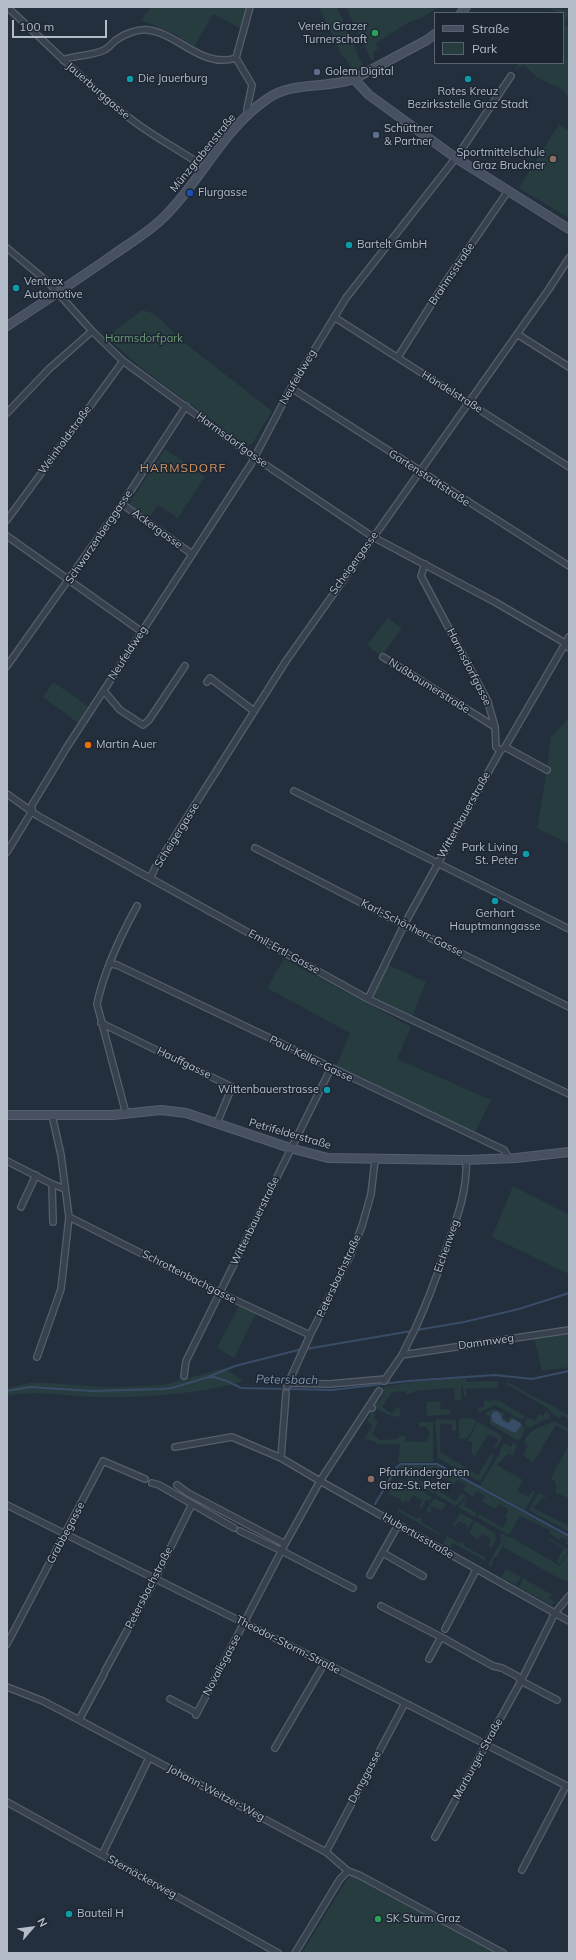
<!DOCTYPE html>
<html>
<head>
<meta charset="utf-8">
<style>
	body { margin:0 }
	#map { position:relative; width:576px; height:1960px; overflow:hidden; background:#242f3e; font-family:Mulish,sans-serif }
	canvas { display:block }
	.frame { position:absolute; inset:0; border:8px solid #b4bcc9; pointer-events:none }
	.legend { position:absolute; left:434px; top:12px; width:130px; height:52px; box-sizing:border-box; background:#1d2633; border:1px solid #59626f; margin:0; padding:5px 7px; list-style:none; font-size:12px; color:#b4bcc9 }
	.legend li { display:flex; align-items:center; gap:8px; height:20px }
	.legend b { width:20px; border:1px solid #59626f }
	.north { position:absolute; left:12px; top:1908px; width:40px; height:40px; -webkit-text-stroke:3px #1d2633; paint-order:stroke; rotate:62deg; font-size:11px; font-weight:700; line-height:16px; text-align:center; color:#b4bcc9 }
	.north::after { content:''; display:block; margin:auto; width:14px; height:18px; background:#b4bcc9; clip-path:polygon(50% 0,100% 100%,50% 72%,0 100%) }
	.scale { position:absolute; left:12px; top:20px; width:95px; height:18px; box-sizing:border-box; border:2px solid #b4bcc9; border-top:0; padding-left:5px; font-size:12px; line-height:14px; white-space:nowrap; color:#b4bcc9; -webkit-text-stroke:3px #1d2633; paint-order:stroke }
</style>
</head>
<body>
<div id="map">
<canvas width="576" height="1960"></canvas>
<div class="frame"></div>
<ul class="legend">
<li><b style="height:5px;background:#465061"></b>Straße</li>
<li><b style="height:11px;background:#263c3f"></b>Park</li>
</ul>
<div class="north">N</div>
<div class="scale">100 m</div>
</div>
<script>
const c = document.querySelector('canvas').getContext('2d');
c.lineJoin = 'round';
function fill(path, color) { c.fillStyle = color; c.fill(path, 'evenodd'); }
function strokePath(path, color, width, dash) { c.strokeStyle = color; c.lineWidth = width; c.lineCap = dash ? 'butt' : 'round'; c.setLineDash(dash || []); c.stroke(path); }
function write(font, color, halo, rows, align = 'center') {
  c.font = font + ' Mulish,sans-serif'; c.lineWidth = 3; c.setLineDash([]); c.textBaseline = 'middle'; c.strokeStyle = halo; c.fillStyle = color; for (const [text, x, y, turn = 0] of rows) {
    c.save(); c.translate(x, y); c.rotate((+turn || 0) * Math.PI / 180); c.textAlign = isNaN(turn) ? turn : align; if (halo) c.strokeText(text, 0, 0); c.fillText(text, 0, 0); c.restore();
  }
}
fill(new Path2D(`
	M151,7H247L242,29L213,14L194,47L175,34L141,20Z
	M319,7H337L362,64V67L352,71L347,60L342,56Z
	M346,7H439L419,19L409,22L376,43L378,49L373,52L374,60H371Z
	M547,8L569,10V15L564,25L569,28V100L564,91L557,86L551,85L538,78L524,65L515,69L519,63H563V13Z
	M559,124L569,131V218L519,188Z
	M142,310L155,314L181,340L272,411L252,444L247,446L144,370L108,339V336Z
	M165,449L205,477L178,518L158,505L149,518L129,504Z
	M388,618L402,629L381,656L367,645Z
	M53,682L88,706L78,723L43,697Z
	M569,718V844L537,828L547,770L551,737Z
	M284,959L411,1027L397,1059L491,1100L475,1132L336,1066L350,1033L267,988Z
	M388,965L426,982L412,1017L372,997Z
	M513,1186L569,1215V1274L492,1237Z
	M240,1304L256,1313L234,1358L217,1348Z
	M569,1333V1367L542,1371L534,1338Z
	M224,1368L243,1381L241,1382C199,1394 142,1398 99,1397C68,1397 38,1389 7,1396V1388L30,1383H50L106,1387L146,1386L168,1384Z
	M466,1378V1382L498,1381V1388L466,1389L467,1396H464L463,1386H461L462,1400L455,1401L454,1388L414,1391V1393L406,1394V1391L392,1392L382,1407L392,1414L397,1407L400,1409V1417L388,1415L374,1407V1404L375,1401H380L384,1393L381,1391L382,1387L412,1382Z
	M507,1382L569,1415V1419L562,1415L559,1419L546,1407L506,1384Z
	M498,1400L525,1416L522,1420L495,1405L478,1413V1409L484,1407V1401Z
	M440,1401L441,1410L450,1409V1414L427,1416L426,1402Z
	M492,1409L505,1413L503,1417L508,1421L511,1416L521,1422L525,1429L521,1439L517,1440L490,1424V1417L485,1413Z
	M369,1411L376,1414L373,1418L378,1422L372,1434L380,1440L399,1439V1436H405V1441L427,1442V1439L429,1438V1431L427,1430V1427H419V1422H433V1462H398L400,1444H376L377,1442L364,1439L373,1426L367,1421L371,1414L367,1413Z
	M546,1411L550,1415L549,1418L528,1428L525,1424L527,1417L535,1421L539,1414L543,1416Z
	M470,1418L477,1421L467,1439H459V1419Z
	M435,1419L456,1420V1431H452V1424H440V1452L478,1475L491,1454L494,1456L481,1480L478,1481L438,1458Z
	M478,1422L501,1435L502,1438L497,1448L494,1447L498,1440L497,1438L488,1434L475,1456L472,1454V1441H468Z
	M553,1422H556L568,1429L567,1431L556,1425L533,1463L523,1455L528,1445L524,1442C529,1429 541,1427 553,1422Z
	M513,1442L517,1445L513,1456L508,1454L497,1465L523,1480L517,1491L528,1497L533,1490L535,1492L525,1510L480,1486L500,1453V1449L504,1443L511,1447Z
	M568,1446L569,1447V1498L556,1493V1483L551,1478Z
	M403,1465H436L569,1538V1545L566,1544L567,1540L561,1537L560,1540L549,1533L550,1530L520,1516L509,1535L477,1517L479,1514L503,1528L508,1519L505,1517L508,1509L499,1504L496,1509L487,1505V1502L486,1504L482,1502L485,1496L476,1491L474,1497L463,1490L466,1485L457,1480L453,1485L446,1479L440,1478L443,1472L434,1467L431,1471L432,1473L423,1471L418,1480L435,1489L433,1493L417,1484L415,1472L405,1469L390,1481L397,1468Z
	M405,1470L413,1472L415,1474L414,1482L403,1476H399Z
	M400,1480L411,1484L410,1486L414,1489L416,1487L432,1497L430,1501L426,1500L422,1508L419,1507L422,1500L413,1495L409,1502L405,1500L402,1504L401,1499L388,1494L395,1483Z
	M438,1488L440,1490V1492L456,1501L461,1493L466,1496L456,1506L435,1494Z
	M539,1493L546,1496L545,1498L543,1497L533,1508L569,1526V1532L529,1510Z
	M468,1497L464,1506L477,1513L475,1517L458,1507Z
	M434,1498L446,1504L442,1511L432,1506L430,1510L432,1511L431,1513L426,1511Z
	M399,1509L417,1519L418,1517L422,1519L421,1522L440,1533L439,1535L398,1511Z
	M460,1513L473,1520L466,1533L468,1526L459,1521L456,1525L457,1528L453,1525Z
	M475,1521L495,1533L496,1540L491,1549L488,1545L491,1539L482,1534L478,1540L469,1533Z
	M500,1533L508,1537L497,1557H495L492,1561L493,1562L491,1567L488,1565L501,1541Z
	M447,1536L459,1543L461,1542L465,1544L464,1546L486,1558L484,1560L453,1543L450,1548L443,1544Z
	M509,1536L560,1566L569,1551V1583L563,1579L562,1580L503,1547Z
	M550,1539L569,1549L560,1564L556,1562L564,1548L549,1540Z
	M506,1569L521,1577L516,1585L501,1577Z
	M523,1578L552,1595L549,1598L556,1603L551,1605L519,1587Z
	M353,1875L494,1953H302L347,1879Z`), '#263c3f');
fill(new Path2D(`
	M497,1411L501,1415L502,1420L508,1423L513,1419L520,1423L521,1426L515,1433L493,1422L491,1416L493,1412Z`), '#394c67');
strokePath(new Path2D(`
	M306,1349L464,1322L519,1309L569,1293
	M208,1377L235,1366L302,1349
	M7,1391L30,1387L92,1391L162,1389L172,1388L205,1378L214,1377L227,1381L241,1388L332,1390L408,1381L495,1375L532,1379L569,1371
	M375,1504L397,1467L401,1464H437L569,1536`), '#394c67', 2);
const street = new Path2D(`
	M7,7C46,42 81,79 122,112C145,132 173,146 198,163
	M236,58L252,85L247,109L248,116
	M236,58L250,7
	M63,60C76,55 92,56 104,50C109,48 112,43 116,40C124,34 137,29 148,30C179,34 202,69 236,58
	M7,248L49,283L92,331L123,361L254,457L373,537L495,602L565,643L569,648
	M334,317L569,467
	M517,334L569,367
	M398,357L446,281L508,191
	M291,388L569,566
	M7,413L49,369L92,331
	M122,504L192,554
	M7,520L123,361
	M7,536L142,632
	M425,564L421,576L488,702L495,727L496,747L500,751
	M383,657L495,727
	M7,666L122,504L186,406
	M207,682L210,678L254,711
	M104,691L120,710L143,725L149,720L185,666
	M505,747L547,770
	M294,791L569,929
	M7,794L38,816L368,999L569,1094
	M255,848L404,925L569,1007
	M7,852L32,811V805L67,747L251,464L291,388L346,298L458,155L511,76
	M151,877L155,868L286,661L549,289L569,258
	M110,964L117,965L504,1150L509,1158
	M368,999L404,925L500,751L505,747L569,637
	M101,1023L232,1087L217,1123
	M126,1114L97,1004C104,970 120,937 137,906
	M7,1161L52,1184L65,1189
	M52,1184L53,1222
	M21,1207L36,1175
	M69,1217L220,1293L310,1335
	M415,1329C427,1303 437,1276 446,1249C456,1221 468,1190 466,1160
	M402,1355L569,1330
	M37,1357L61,1289L69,1217L61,1155L52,1115
	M184,1376L186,1361L331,1068
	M384,1381L402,1355L414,1331
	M288,1383L329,1384L386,1379
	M287,1386L310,1335L350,1256L362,1226L371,1194L375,1160
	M369,1406L379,1391
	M175,1447L232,1437L281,1458L320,1481L569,1621
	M281,1458L286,1393
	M152,1483L159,1485L234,1528
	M177,1485L188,1493L285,1544
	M7,1505L405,1703L569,1787
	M240,1531L282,1551L353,1588
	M383,1553L423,1576
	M370,1575L398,1525
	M381,1606L441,1637L493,1666L502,1668L517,1676L521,1681L557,1700
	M445,1629L476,1570
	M7,1644L103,1461L145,1479
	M429,1659L441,1637
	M105,1671L155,1579L192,1504
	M7,1687L43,1701L79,1720L326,1852L348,1871
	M170,1699L197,1713
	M196,1715L285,1544L320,1481L369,1406L372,1408
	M79,1720L104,1674
	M275,1748L324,1664
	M7,1802L278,1953
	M435,1837L521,1681L555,1613L569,1596
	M326,1852L405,1703
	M102,1855L149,1758
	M522,1870L566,1786
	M295,1953L340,1879L348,1871L359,1875L503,1953`);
const secondary = new Path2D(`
	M461,13L466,7
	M354,79L369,95L456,158L569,229
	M7,326C43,303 78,279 113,255C130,243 149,232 164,217C201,181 223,129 267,99C292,81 326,89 354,79L427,40L435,34
	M7,1115H113L161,1110L186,1113L290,1148L328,1158L466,1160L516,1158L569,1152`);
strokePath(street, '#565f6c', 8);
strokePath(secondary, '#565f6c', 10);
strokePath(street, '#38414e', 5.5);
strokePath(secondary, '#465061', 8);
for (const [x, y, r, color] of [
	[375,33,4,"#2e9e5b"],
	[317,72,4,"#5c6f8a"],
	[130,79,4,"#0f9aa8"],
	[468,79,4,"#0f9aa8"],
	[376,135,4,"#5c6f8a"],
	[553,159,4,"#8d6e63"],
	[190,193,4,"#1a4fb4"],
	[349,245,4,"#0f9aa8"],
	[16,288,4,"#0f9aa8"],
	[88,745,4,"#e8710a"],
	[526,854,4,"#0f9aa8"],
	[495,901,4,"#0f9aa8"],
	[327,1090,4,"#0f9aa8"],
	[371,1479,4,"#8d6e63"],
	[69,1914,4,"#0f9aa8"],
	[378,1919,4,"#2e9e5b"]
]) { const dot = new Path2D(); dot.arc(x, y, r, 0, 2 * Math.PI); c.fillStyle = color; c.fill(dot); strokePath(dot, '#1d2633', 1.5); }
write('11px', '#b4bcc9', '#1d2633', [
	["Verein Grazer",367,27,"right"],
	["Turnerschaft",367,40,"right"],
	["Golem Digital",325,72],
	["Die Jauerburg",138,79],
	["Rotes Kreuz",468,92,"center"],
	["Bezirksstelle Graz Stadt",468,105,"center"],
	["Schüttner",384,129],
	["& Partner",384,142],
	["Sportmittelschule",545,153,"right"],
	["Graz Bruckner",545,166,"right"],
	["Flurgasse",198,193],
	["Bartelt GmbH",357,245],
	["Ventrex",24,282],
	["Automotive",24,295],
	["Martin Auer",96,745],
	["Park Living",518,848,"right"],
	["St. Peter",518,861,"right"],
	["Gerhart",495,914,"center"],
	["Hauptmanngasse",495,927,"center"],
	["Wittenbauerstrasse",319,1090,"right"],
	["Pfarrkindergarten",379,1473],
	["Graz-St. Peter",379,1486],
	["Bauteil H",77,1914],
	["SK Sturm Graz",386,1919]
], 'left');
write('11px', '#b4bcc9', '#1d2633', [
	["Jauerburggasse",98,91,41],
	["Münzgrabenstraße",203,153,-51],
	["Brahmsstraße",452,274,-56],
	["Neufeldweg",298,377,-60],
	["Händelstraße",452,392,32],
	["Weinholdstraße",65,440,-54],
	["Harmsdorfgasse",232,440,36],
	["Gartenstadtstraße",429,478,33],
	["Ackergasse",157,529,36],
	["Schwarzenberggasse",99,537,-56],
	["Scheigergasse",354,563,-54],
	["Neufeldweg",128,653,-57],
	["Harmsdorfgasse",469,667,63],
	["Nußbaumerstraße",429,686,32],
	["Wittenbauerstraße",464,815,-61],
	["Scheigergasse",177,835,-58],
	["Karl-Schönherr-Gasse",412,928,27],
	["Emil-Ertl-Gasse",284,952,29],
	["Paul-Keller-Gasse",311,1059,26],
	["Hauffgasse",184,1063,26],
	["Petrifelderstraße",290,1134,16],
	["Wittenbauerstraße",255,1221,-64],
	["Eichenweg",447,1246,-71],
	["Petersbachstraße",339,1276,-65],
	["Schrottenbachgasse",189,1277,27],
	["Dammweg",486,1342,-8],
	["Grabbegasse",66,1533,-62],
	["Hubertusstraße",418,1536,30],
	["Petersbachstraße",149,1588,-63],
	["Theodor-Storm-Straße",288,1645,27],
	["Novalisgasse",222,1665,-62],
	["Marburger Straße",478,1759,-61],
	["Denggasse",365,1777,-62],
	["Johann-Weitzer-Weg",216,1793,28],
	["Sternäckerweg",142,1877,29]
]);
write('11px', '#6b9a76', '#1d2633', [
	["Harmsdorfpark",144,339]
]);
c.letterSpacing = '1px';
write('12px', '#d59563', '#1d2633', [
	["HARMSDORF",183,468]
]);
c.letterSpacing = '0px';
write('italic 12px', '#7c92b1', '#1d2633', [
	["Petersbach",287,1380,1]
]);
</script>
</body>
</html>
